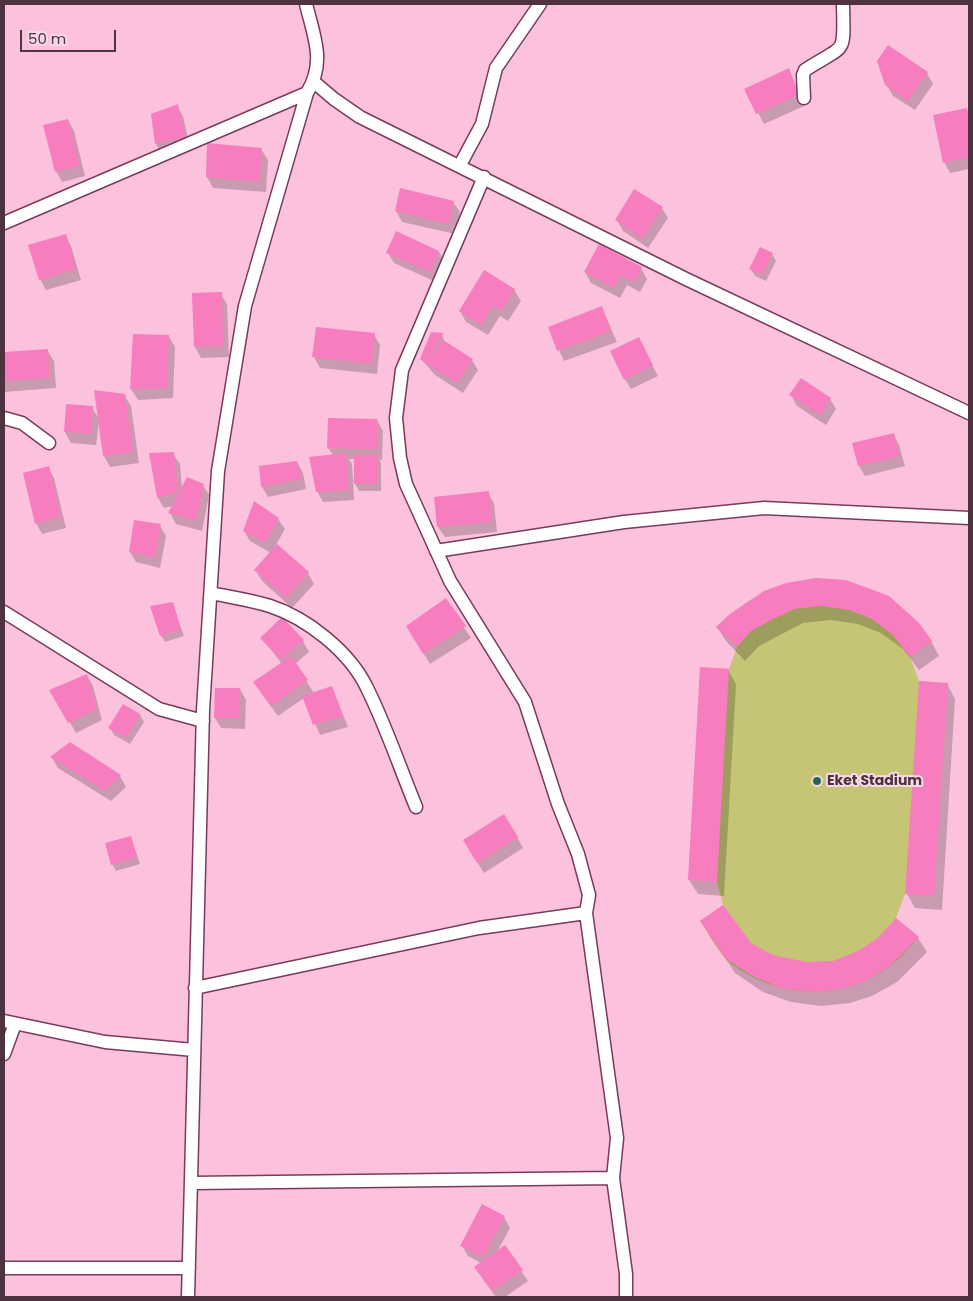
<!DOCTYPE html>
<html>
<head>
<meta charset="utf-8">
<style>
	body { margin:0 }
	#map { position:relative; width:973px; height:1301px; overflow:hidden; background:#fcc2dd; font-family:Poppins,sans-serif }
	canvas { display:block }
	.frame { position:absolute; inset:0; border:5px solid #4e3240; pointer-events:none }
	.scale { position:absolute; left:20px; top:30px; width:96px; height:22px; box-sizing:border-box; border:2px solid #4e3240; border-top:0; padding-left:6px; font-size:15px; line-height:18px; white-space:nowrap; color:#4e3240; -webkit-text-stroke:4px #f7d9e6; paint-order:stroke }
</style>
</head>
<body>
<div id="map">
<canvas width="973" height="1301"></canvas>
<div class="frame"></div>
<div class="scale">50 m</div>
</div>
<script>
const c = document.querySelector('canvas').getContext('2d');
c.lineJoin = 'round';
function fill(path, color) { c.fillStyle = color; c.fill(path, 'evenodd'); }
function strokePath(path, color, width, dash) { c.strokeStyle = color; c.lineWidth = width; c.lineCap = dash ? 'butt' : 'round'; c.setLineDash(dash || []); c.stroke(path); }
function write(font, color, halo, rows, align = 'center') {
  c.font = font + ' Poppins,sans-serif'; c.lineWidth = 4; c.setLineDash([]); c.textBaseline = 'middle'; c.strokeStyle = halo; c.fillStyle = color; for (const [text, x, y, turn = 0] of rows) {
    c.save(); c.translate(x, y); c.rotate((+turn || 0) * Math.PI / 180); c.textAlign = isNaN(turn) ? turn : align; if (halo) c.strokeText(text, 0, 0); c.fillText(text, 0, 0); c.restore();
  }
}
fill(new Path2D(`
	M816,578C870,583 900,596 932,641L910,657L919,681L948,683L905,894L896,918L919,937C910,947 901,958 889,967C842,1002 770,999 726,959C716,949 708,933 700,921L723,905L717,882L700,667L729,669L737,647L716,627C748,597 773,585 816,578Z`), '#c5c575');
fill(new Path2D(`
	M789,70L804,106L764,124L746,90Z
	M927,73L933,84L915,110L893,96L886,84Z
	M177,106L183,116L190,148L162,154L156,144Z
	M966,109L969,114V169L950,173L944,162Z
	M68,120L74,131L85,176L62,182L56,171Z
	M261,149L268,160L266,192L213,188L207,177Z
	M453,202L460,212L455,234L402,222L396,211Z
	M662,208L668,218L648,248L623,231L617,220Z
	M397,233L439,252L445,263L436,282L394,263L388,253Z
	M65,235L71,246L81,280L46,290L40,279Z
	M772,254L776,261L766,281L755,276L751,269Z
	M641,268L647,279L640,292L627,285L620,298L591,283L585,272Z
	M485,272L514,290L521,301L508,321L500,316L488,335L466,322L460,311Z
	M221,294L227,304L229,357L201,358L195,347Z
	M602,308L617,342L564,361L549,328Z
	M442,334L445,343L472,360L478,370L463,393L435,375L421,359Z
	M134,335L169,337L175,347L173,398L138,400L131,389Z
	M374,335L380,345L377,374L320,368L314,357Z
	M644,349L658,376L631,389L625,379Z
	M47,350L54,361L56,388L4,392V354Z
	M124,395L131,406L139,463L110,467L104,456L99,422L96,445L71,443L65,432L92,408L99,419Z
	M791,395L830,399L836,409L826,425L797,406Z
	M377,420L383,431L382,460L379,459L381,463V491H359L353,480L354,500L323,502L317,491L333,455L328,448ZM349,459H355V480H353L352,464Z
	M893,434L899,445L905,466L865,476L859,466L854,444Z
	M173,454L180,464L182,489L203,485L209,495L202,531L176,524L170,513L173,506L164,508L158,498Z
	M297,462L303,473L306,489L268,497L262,487Z
	M48,467L54,478L66,528L42,534L36,523Z
	M488,493L494,503L497,532L445,537L438,527Z
	M278,519L285,529L273,550L308,573L314,584L292,608L262,581L256,571L271,553L250,541L244,531Z
	M160,526L166,536L160,568L136,562L130,552Z
	M888,598L931,641L939,656L919,670L903,649L881,633L858,624L831,620L803,623L759,646L745,661L726,641L717,627L746,604Z
	M445,600L471,638L430,664L407,626Z
	M172,603L184,636L165,642L161,635Z
	M282,619L303,641L309,652L295,664L314,693L332,687L348,727L320,735L304,698L278,716L261,693L282,664L262,638Z
	M728,670L736,684L724,896L698,894L689,880Z
	M87,676L93,686L102,720L76,733L51,690Z
	M947,684L955,699L942,910L915,908L907,894Z
	M240,689L246,700L245,729L221,728L215,718Z
	M123,706L140,715L144,722L130,744L114,735L110,728Z
	M70,744L120,776L126,787L111,801L58,768L52,758Z
	M131,837L140,864L116,871L112,864Z
	M517,837L523,848L484,873L470,851Z
	M896,920L918,938L927,952L897,982L872,996L850,1003L821,1006L791,1002L763,992L735,973L710,936L751,944L773,956L806,963L833,962L858,952L879,939Z
	M504,1217L510,1228L497,1252L505,1247L528,1281L505,1297H496L482,1278L481,1263L468,1256L462,1246Z`), '#0003');
fill(new Path2D(`
	M888,45L928,72L908,101L885,85L877,61Z
	M789,68L799,95L756,114L744,89Z
	M178,104L185,137L155,144L151,114Z
	M967,108L969,118V157L943,163L933,115Z
	M68,119L80,166L55,172L43,125Z
	M207,143L262,148L260,182L206,177Z
	M400,188L454,201L449,224L395,211Z
	M634,189L663,207L642,239L615,220Z
	M396,231L439,251L430,272L386,253Z
	M66,234L76,269L39,280L28,245Z
	M599,244L642,267L634,283L621,275L614,288L584,272Z
	M760,247L773,253L762,275L749,269Z
	M484,270L515,289L501,311L493,306L481,325L459,311Z
	M222,292L223,346L194,347L192,293Z
	M602,306L611,331L557,351L548,327Z
	M316,327L375,333L372,364L312,357Z
	M431,332L443,333L427,364L420,359Z
	M133,334L169,335L167,388L130,389Z
	M639,337L653,365L624,380L610,351Z
	M443,340L473,359L457,383L427,364Z
	M48,349L50,378L4,381V352Z
	M801,378L831,398L820,415L789,395Z
	M94,390L125,394L133,452L103,456Z
	M66,404L93,406L91,434L64,432Z
	M328,418L377,419V449L327,448Z
	M894,433L900,456L858,466L852,443Z
	M174,452L178,492L157,498L149,453Z
	M346,453L349,490L316,492L309,457Z
	M354,455H378V484H354Z
	M297,461L301,479L261,487L259,466Z
	M49,466L61,517L35,524L23,473Z
	M187,477L204,484L196,521L168,513Z
	M489,491L492,522L437,527L434,497Z
	M254,501L279,518L265,543L243,531Z
	M134,520L161,524L155,558L129,552Z
	M277,544L309,572L286,598L254,570Z
	M816,578L846,580L889,596L918,622L932,641L910,657L893,635L872,619L849,610L822,606L794,609L771,620L751,631L737,647L716,627L730,614L764,591L786,583Z
	M446,598L466,626L423,654L406,626Z
	M173,602L181,629L160,636L150,606Z
	M282,617L304,640L281,660L260,638Z
	M291,656L308,680L271,706L253,682Z
	M700,667L729,669L717,882L688,880Z
	M87,674L97,709L68,723L49,690Z
	M919,681L948,683L934,896L905,894Z
	M332,686L343,716L313,725L302,696Z
	M215,688H240V718H214Z
	M123,704L140,714L126,738L108,728Z
	M70,742L121,775L105,791L50,757Z
	M504,814L518,837L477,863L463,840Z
	M131,836L137,857L111,865L105,843Z
	M723,905L751,943L773,955L806,962L833,961L858,951L878,938L896,918L919,937L889,967L864,982L841,989L812,992L781,988L754,977L725,958L700,921Z
	M482,1204L505,1216L483,1257L460,1246Z
	M505,1245L523,1270L492,1291L474,1267Z`), '#f77dbe');
const street = new Path2D(`
	M314,82L334,99L360,117L686,279L969,413
	M804,98L803,75L805,70C847,43 844,57 843,4
	M460,165L482,124L496,68L540,4
	M4,223L307,93
	M4,418L22,423L49,443
	M436,551L624,522L764,508L969,518
	M211,593C230,597 251,600 270,606C307,618 350,652 367,688C386,726 400,768 416,807
	M4,612L159,709L203,721
	M586,913L617,1138L613,1178
	M195,988L479,928L586,913L589,895L578,854L558,804L525,702L450,581L406,484L400,458L396,418L402,370L484,177
	M4,1021L105,1042L194,1050
	M4,1054L15,1024
	M192,1183L613,1178L626,1274V1297
	M4,1268H189
	M188,1297L203,710L218,471L245,306L307,93C326,62 314,37 306,4`);
strokePath(street, '#783b5b', 15);
strokePath(street, '#fff', 12);
for (const [x, y, r, color] of [
	[817,781,5,"#276551"]
]) { const dot = new Path2D(); dot.arc(x, y, r, 0, 2 * Math.PI); c.fillStyle = color; c.fill(dot); strokePath(dot, '#f7d9e6', 2); }
write('bold 14px', '#4e3240', '#f7d9e6', [
	["Eket Stadium",827,781]
], 'left');
</script>
</body>
</html>
